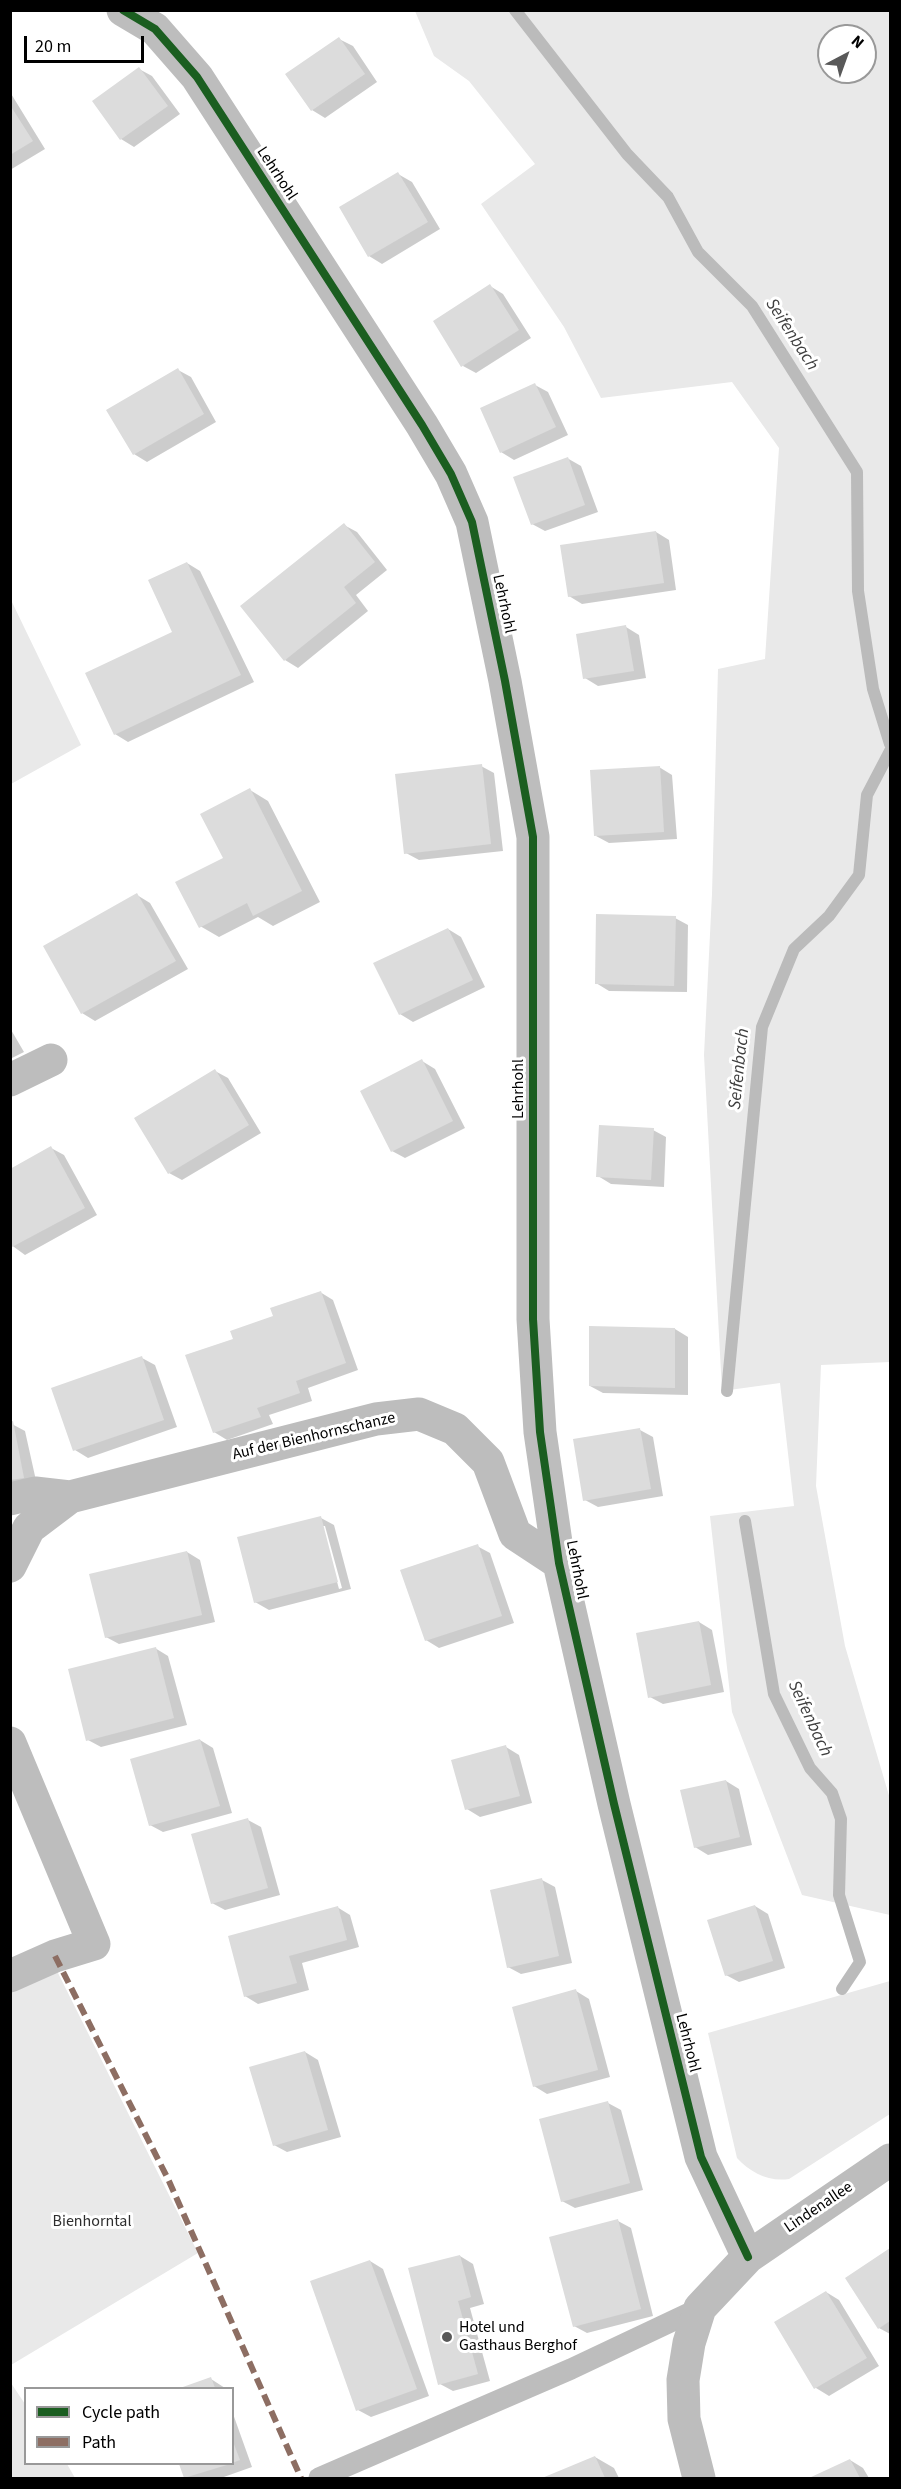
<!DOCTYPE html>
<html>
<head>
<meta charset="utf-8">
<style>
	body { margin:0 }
	#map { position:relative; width:901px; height:2489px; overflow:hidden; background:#fff; font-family:"Source Sans 3",sans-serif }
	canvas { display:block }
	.frame { position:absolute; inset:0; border:12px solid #000; pointer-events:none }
	.legend { position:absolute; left:24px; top:2387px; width:210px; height:78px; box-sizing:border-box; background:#fff; border:2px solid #999; margin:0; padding:8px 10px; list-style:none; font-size:18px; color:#000 }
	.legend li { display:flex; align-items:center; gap:12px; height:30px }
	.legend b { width:30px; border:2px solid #999 }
	.north { position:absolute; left:817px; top:24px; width:60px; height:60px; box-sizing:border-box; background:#fff; border:2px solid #999; border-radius:50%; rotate:41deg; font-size:16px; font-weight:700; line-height:24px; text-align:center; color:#000 }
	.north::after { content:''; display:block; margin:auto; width:21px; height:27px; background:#595959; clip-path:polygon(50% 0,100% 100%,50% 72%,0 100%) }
	.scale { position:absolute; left:24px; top:36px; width:120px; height:27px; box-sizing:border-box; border:3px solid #000; border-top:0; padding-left:8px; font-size:18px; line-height:21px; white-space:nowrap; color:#000; -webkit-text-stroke:4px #fff; paint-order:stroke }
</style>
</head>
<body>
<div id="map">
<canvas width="901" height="2489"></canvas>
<div class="frame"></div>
<ul class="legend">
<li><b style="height:8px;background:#1b5e20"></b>Cycle path</li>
<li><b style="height:8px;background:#8d6e63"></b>Path</li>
</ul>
<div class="north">N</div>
<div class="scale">20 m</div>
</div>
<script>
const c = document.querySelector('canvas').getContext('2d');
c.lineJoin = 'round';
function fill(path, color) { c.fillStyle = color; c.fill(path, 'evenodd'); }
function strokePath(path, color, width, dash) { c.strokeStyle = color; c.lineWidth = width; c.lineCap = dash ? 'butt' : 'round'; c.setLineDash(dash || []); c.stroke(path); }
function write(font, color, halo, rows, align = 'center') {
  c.font = font + ' "Source Sans 3",sans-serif'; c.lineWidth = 6; c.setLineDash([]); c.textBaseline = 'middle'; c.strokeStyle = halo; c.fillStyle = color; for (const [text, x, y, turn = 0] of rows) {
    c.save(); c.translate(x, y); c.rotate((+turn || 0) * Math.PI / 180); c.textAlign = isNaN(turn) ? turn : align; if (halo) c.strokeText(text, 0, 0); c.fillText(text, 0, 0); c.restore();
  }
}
fill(new Path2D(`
	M415,11H890V1362L821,1365L816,1486L845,1646L890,1799V1915L802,1895L732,1712L710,1516L794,1506L780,1383L722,1391L704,1055L712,894L718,669L765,659L779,448L732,382L601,398L564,327L481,204L535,164L469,81L434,56ZM829,36H865V72H829Z
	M10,598L81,745L11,784H10Z
	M54,1965L198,2253L11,2365L10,1989Z
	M890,1981V2114L789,2179C769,2182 751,2173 737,2158L708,2033Z
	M11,2383L25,2404L26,2464H67L75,2478H11Z`), '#e9e9e9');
fill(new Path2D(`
	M339,39L353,46L377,82L325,118L312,110Z
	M139,69L152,76L180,114L134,147L121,139L94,101Z
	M10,92L45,149L10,170Z
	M398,174L412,182L440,229L382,264L369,256Z
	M490,286L503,294L531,338L476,373L463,366Z
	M178,370L191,377L216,422L147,462L134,454Z
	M535,385L548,392L568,435L514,460L501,452Z
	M567,458L581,466L598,512L545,531L532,524Z
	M344,525L357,532L387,570L356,595L368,611L298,668L285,660Z
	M656,532L669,540L676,590L582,604L569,596Z
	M187,563L200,571L254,682L128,742L115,734L174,632Z
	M626,627L639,635L646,678L598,686L585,678Z
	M481,766L494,773L503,851L419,860L406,853Z
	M659,767L672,775L677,839L609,843L596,836Z
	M250,790L268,801L320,902L273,926L258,917L219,937L200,926Z
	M137,895L150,903L188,969L95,1021L82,1013Z
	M675,918L688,925L687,992L609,991L596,983Z
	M448,929L461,937L485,987L413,1022L400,1014Z
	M10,1028L24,1052L10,1059Z
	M422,1061L435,1069L465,1128L405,1158L392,1151Z
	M215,1071L228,1078L261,1133L182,1180L169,1173Z
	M653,1130L666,1137L664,1187L611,1184L598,1176Z
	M51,1148L64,1155L97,1215L25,1255L10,1244Z
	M320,1292L333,1300L358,1370L308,1388L312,1401L269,1415L273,1424L227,1440L214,1432L235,1340Z
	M591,1328L675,1329L688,1337V1395L603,1393L590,1386Z
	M142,1358L155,1365L177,1427L88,1458L75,1450Z
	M10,1423L25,1431L37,1485L10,1490Z
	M640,1430L653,1437L663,1496L598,1507L585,1500Z
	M321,1518L334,1525L351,1589L269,1610L255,1602ZM322,1526H325L342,1588L339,1589Z
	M477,1546L490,1553L514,1623L439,1648L426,1640Z
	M187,1552L200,1560L215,1622L119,1644L106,1637Z
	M699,1622L712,1630L724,1692L663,1704L650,1697Z
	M155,1648L168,1656L187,1725L101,1747L88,1740Z
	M200,1740L213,1748L232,1813L163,1832L150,1825Z
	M506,1747L519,1755L532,1803L480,1817L467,1809Z
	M726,1781L739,1789L752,1845L708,1855L695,1847Z
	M248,1820L261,1827L280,1895L225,1910L212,1903Z
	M542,1880L555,1887L572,1963L521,1974L508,1967Z
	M755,1906L768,1914L785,1968L739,1982L726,1975Z
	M337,1907L350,1915L359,1947L302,1963L309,1990L258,2004L245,1996Z
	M576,1991L589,1999L610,2077L547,2094L534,2086Z
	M305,2052L318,2060L341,2137L287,2152L274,2145Z
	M608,2103L621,2110L643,2190L575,2208L562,2201Z
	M618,2221L631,2228L653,2316L587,2333L574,2326Z
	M890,2250V2334L879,2328L847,2278Z
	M460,2256L473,2264L484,2304L470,2308L490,2381L453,2391L440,2384Z
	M370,2261L383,2269L429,2396L371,2417L358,2410Z
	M826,2292L839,2300L879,2366L829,2396L816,2388L776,2323Z
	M211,2379L225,2388H184Z
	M232,2411L252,2467L221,2478H186L180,2464H232Z
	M595,2457L614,2468L619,2478H546Z
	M850,2460L863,2468L869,2478H812Z`), '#0003');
strokePath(new Path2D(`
	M515,10L627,154L668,197L698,252L752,306L857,472L858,591L873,689L890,744
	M727,1391L762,1027L794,949L829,916L859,875L867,795L890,751
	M745,1521L774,1694L810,1768L832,1793L841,1819L839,1895L860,1962L842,1989`), '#bbb', 12);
fill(new Path2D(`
	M339,37L365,74L311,111L285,74Z
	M139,67L168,106L120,140L92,101Z
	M10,105L33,141L10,155Z
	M398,172L428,222L368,257L339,207Z
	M490,284L519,330L461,367L433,321Z
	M178,368L204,414L133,455L106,410Z
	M535,383L556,427L500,453L480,408Z
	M568,457L585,505L531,525L513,477Z
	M344,523L375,562L344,587L356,603L284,661L240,606Z
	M656,531L664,583L568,597L560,545Z
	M187,562L241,675L114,735L85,673L172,632L148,580Z
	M626,625L634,671L583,679L576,634Z
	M482,764L491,844L404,854L395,774Z
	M660,766L664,832L594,836L590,770Z
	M250,788L302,891L253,916L247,903L199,928L175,882L223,858L200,814Z
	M137,893L176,961L81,1014L43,946Z
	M596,914L676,916L674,986L595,984Z
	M448,928L473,980L399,1015L373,963Z
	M422,1059L453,1121L391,1152L360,1091Z
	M215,1069L249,1125L168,1174L134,1118Z
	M599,1125L654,1128L651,1180L596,1177Z
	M51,1146L85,1208L10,1248V1169Z
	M321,1291L346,1363L296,1381L300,1393L257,1408L261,1417L213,1433L185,1355L233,1339L230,1331L273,1316L270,1308Z
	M589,1326L675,1328V1388L589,1386Z
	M142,1356L164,1420L73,1451L51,1388Z
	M13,1421L24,1478L10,1480V1422Z
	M640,1428L651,1489L583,1501L573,1439Z
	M321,1516L338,1582L254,1603L237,1537Z
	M478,1544L502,1616L425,1641L400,1570Z
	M187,1551L202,1615L105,1638L89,1574Z
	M699,1621L711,1685L648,1698L636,1633Z
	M156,1647L174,1718L86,1741L68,1669Z
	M200,1739L220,1806L149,1826L130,1759Z
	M506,1745L520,1796L465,1810L451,1760Z
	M726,1780L740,1837L694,1848L680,1790Z
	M248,1818L268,1888L211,1904L191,1834Z
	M542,1878L559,1956L507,1968L490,1890Z
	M755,1905L773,1961L725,1976L707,1920Z
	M338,1906L347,1940L289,1956L297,1983L244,1997L228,1936Z
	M576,1989L598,2070L533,2087L512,2007Z
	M305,2051L328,2130L273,2146L249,2067Z
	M608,2101L630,2183L561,2202L539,2119Z
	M618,2219L641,2309L573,2327L549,2237Z
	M890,2248V2321L878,2329L845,2278Z
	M460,2255L471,2297L458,2301L478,2374L438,2385L408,2268Z
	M370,2260L417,2389L356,2411L310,2281Z
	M826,2291L867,2358L814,2389L774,2322Z
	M211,2377L215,2388H180Z
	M232,2439L240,2460L232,2463Z
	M595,2456L605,2478H542Z
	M850,2459L860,2478H809Z
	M179,2464H230L184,2478Z`), '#dcdcdc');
strokePath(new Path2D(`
	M319,2478L571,2369L700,2308`), '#bdbdbd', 21);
strokePath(new Path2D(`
	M123,10L155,29L197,77L422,425L451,474L472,522L505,681L533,837V1319L540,1432L559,1563L614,1804L701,2157L748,2257
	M10,1080L51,1060
	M10,1499L35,1493L70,1497L376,1419L419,1414L455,1429L488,1462L515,1534L559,1563
	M10,1566L29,1528L70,1497
	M10,1743L94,1944L55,1956L10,1976
	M699,2478L684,2419L683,2380L689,2343L700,2308L748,2257L890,2160`), '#bdbdbd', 33);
strokePath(new Path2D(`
	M55,1956L168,2179L301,2478`), '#8d6e63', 6, [12, 6]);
strokePath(new Path2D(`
	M123,10L155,29L197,77L422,425L451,474L472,522L505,681L533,837V1319L540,1432L559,1563L614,1804L701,2157L748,2257`), '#1b5e20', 8);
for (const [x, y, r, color] of [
	[447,2337,6,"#595959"]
]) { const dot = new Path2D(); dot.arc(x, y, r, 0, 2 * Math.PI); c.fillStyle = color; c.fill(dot); strokePath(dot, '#fff', 2); }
write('16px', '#000', '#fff', [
	["Lehrhohl",276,174,57],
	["Lehrhohl",503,604,78],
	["Lehrhohl",519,1089,-90],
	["Auf der Bienhornschanze",314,1437,-13],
	["Lehrhohl",576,1570,79],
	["Lehrhohl",687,2043,76],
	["Lindenallee",819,2208,-34]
]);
write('16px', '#2e2e2e', '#fff', [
	["Bienhorntal",92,2222]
]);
write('16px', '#000', '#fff', [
	["Hotel und",459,2328],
	["Gasthaus Berghof",459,2346]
], 'left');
write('italic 18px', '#3f3f3f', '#fff', [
	["Seifenbach",791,335,57],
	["Seifenbach",740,1069,-84],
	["Seifenbach",809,1719,65]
]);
</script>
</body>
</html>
